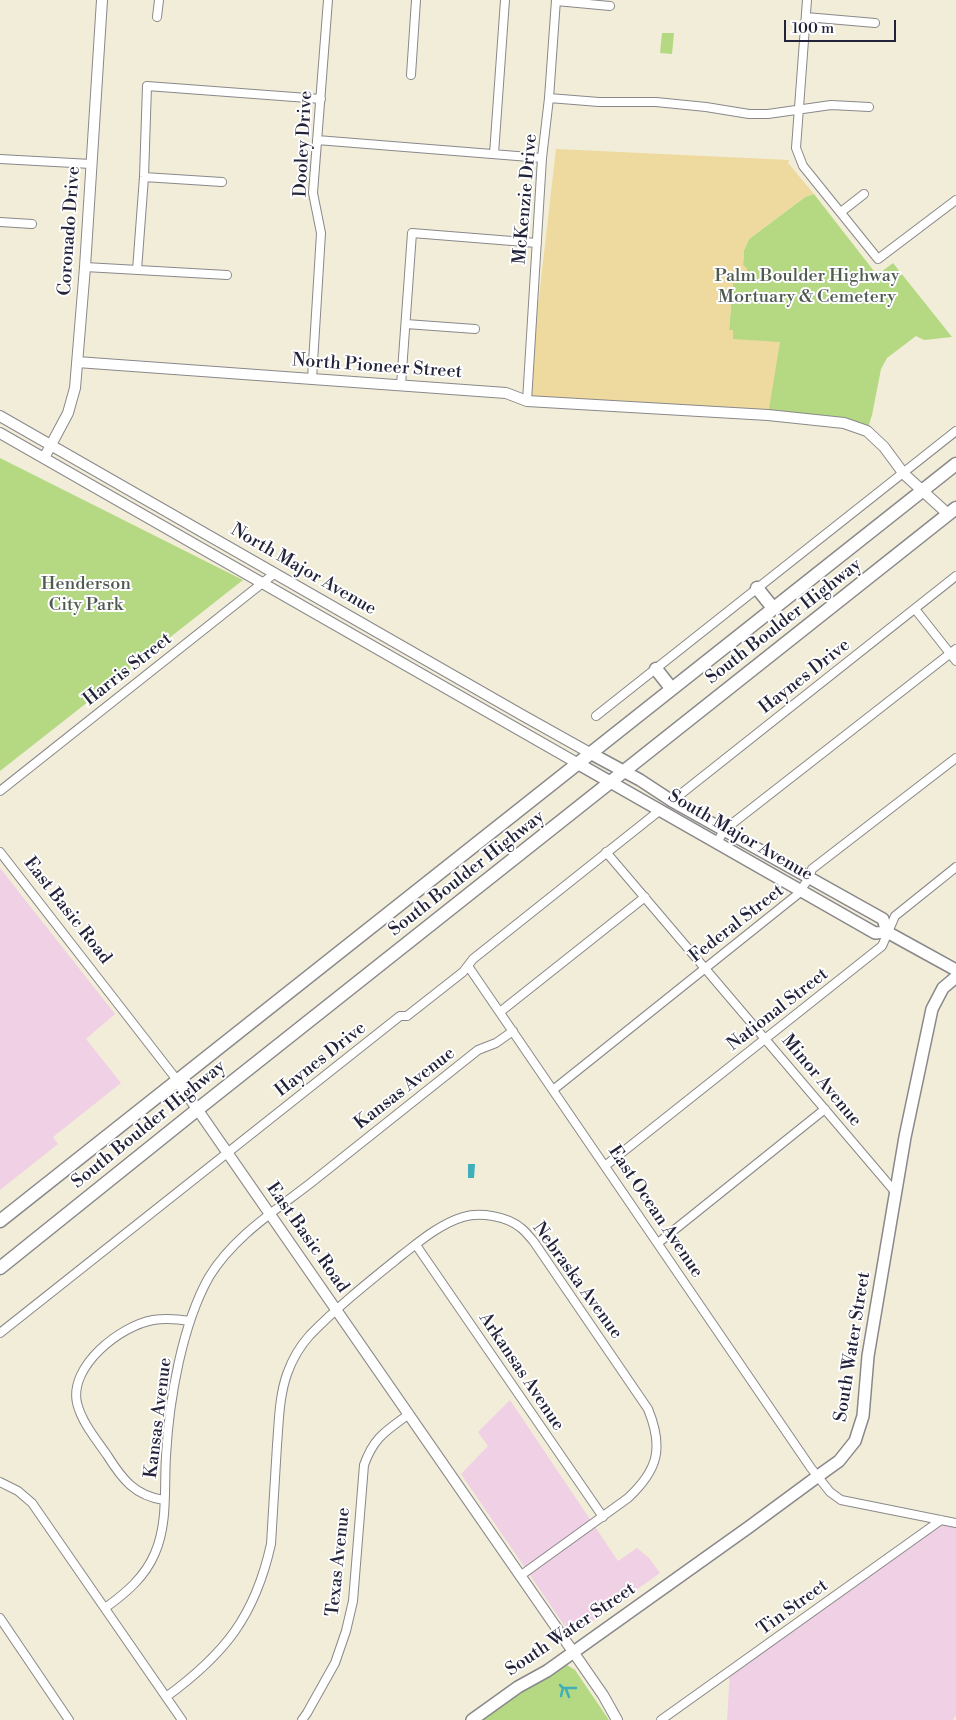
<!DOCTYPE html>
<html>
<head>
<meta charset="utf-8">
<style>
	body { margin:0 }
	#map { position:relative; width:956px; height:1720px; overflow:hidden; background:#f2edd8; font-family:"Libre Bodoni",serif }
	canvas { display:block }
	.scale { position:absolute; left:784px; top:20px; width:112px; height:22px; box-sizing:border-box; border:2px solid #22223b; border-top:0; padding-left:6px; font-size:15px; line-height:18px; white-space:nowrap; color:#22223b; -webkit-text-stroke:4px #fff; paint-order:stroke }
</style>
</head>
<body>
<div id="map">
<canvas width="956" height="1720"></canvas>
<div class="scale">100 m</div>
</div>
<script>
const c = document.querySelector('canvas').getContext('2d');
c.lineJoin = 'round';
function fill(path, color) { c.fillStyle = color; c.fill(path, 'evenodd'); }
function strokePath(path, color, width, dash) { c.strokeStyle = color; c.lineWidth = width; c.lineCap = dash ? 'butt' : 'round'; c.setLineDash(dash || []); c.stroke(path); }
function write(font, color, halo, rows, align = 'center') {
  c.font = font + ' "Libre Bodoni",serif'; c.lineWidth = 4; c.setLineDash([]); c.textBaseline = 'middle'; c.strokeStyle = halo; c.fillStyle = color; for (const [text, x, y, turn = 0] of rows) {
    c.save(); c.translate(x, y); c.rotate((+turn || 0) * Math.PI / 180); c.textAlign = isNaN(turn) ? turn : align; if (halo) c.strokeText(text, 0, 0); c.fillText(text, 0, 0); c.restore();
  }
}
fill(new Path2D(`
	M0,868L115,1014L86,1039L121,1083L53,1137L58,1144L0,1190Z
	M510,1400L618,1561L637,1548L649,1558L660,1573L580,1630L569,1629L564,1625L461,1474L488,1446L478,1432Z
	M941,1520L956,1523V1715L953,1720H727L730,1671Z`), '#f0d0e4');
fill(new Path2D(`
	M662,33H674L672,54L660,53Z
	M814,194L877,275L893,263L952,337L924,340L916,336L887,358L881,369L872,415L867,431L768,415L733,339V331L729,330L734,271L745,268L743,265L744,250L749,239L805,197Z
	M0,458L243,580L0,771Z
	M567,1665L575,1670L609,1720H479L531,1685Z`), '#b4d982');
fill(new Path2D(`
	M556,149L789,160L788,163L814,194L805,197L749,239L744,250L743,265L747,268V272H734L729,330H733V339L780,342L768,415L527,401Z`), '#eeda9e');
fill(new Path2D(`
	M468,1164H475L474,1178H468Z`), '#3fafba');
strokePath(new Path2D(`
	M560,1685L563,1688H576
	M566,1689L569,1697
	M561,1696L563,1688`), '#3fafba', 2.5);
const minor = new Path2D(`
	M807,0L796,148L803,166L878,259L956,200
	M556,1L610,6
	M157,17L159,0
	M806,17L875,23
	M411,75L416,0
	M549,98L599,102H656L706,107L749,114H768L831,105L869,107
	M317,140L542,158
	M494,154L505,0
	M0,159L91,164
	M144,177L222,182
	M841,212L864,194
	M0,222L32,224
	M85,267L227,275
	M137,270L144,177L147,86L321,99
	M406,324L475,329
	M312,379L321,233L313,193L328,0
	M401,385L412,233L537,243
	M527,401L542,158L549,98L556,0
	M915,609L956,661
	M596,716L956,431
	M0,791L275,573
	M672,801L956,576
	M717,843L724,830L956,649
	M0,852L177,1080
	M606,852L896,1193
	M468,966L811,1468L830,1492L841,1500L956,1523
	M500,1012L645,897
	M553,1090L798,894L809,878L812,869L956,758
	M605,1166L882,946L895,916L956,867
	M658,1243L825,1109
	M416,1245L603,1517
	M0,1333L400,1016H407L463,972L473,959L659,811
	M0,1482L18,1491L32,1503L182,1720
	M164,1500C135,1496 122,1479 107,1455C96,1439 82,1423 77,1403C69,1366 120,1326 153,1320C165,1318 178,1319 190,1321
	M105,1608C126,1593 145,1577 155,1553C168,1523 164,1488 166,1456C169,1400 182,1325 209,1277C233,1237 276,1210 312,1182C367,1138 422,1094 478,1050L496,1043L513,1031
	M0,1618L69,1720
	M166,1697C225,1654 255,1616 271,1544C273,1511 275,1478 277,1445C279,1421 279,1397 287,1374C292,1360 300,1346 310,1335C338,1306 371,1280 402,1255C420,1241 440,1224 463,1217C480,1212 507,1216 521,1228C526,1232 530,1237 534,1242L648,1409C664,1448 658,1470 628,1498L520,1576
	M302,1720L307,1713L335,1663L346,1631L353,1601L364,1465C374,1437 386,1431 409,1414
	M661,1720L941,1520`);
const tertiary = new Path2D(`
	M77,362L506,393L527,401L768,415L844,423L867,431L884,447L904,474L948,514
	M0,416L522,715L590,753
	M0,433L577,763
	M44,458L68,413L75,388L85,267L102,0
	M177,1080L603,1695L617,1720`);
const secondary = new Path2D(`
	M590,753L640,780L672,801L883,919L887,932
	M577,763L875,933L887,932L956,970
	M472,1720L518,1687L547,1671L749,1527L825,1471L839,1461L855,1441L863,1416L868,1356L905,1137L932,1009L943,988L956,977`);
const primary = new Path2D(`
	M757,588L773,608
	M656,669L671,688
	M0,1221L956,464
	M0,1268L198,1109L956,508`);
strokePath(minor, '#8a888a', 10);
strokePath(tertiary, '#8a888a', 12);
strokePath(secondary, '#8a888a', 14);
strokePath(primary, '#8a888a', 15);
strokePath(minor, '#fff', 8);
strokePath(tertiary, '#fff', 10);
strokePath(secondary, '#fff', 11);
strokePath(primary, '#fff', 12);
write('18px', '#22223b', '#fff', [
	["Dooley Drive",304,144,-87],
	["McKenzie Drive",526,199,-85],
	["Coronado Drive",70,231,-86],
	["North Pioneer Street",377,367,4],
	["North Major Avenue",303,570,30],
	["South Boulder Highway",784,622,-38],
	["Harris Street",128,670,-38],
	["Haynes Drive",805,677,-38],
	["South Major Avenue",740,836,30],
	["South Boulder Highway",467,874,-38],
	["East Basic Road",67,911,52],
	["Federal Street",737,924,-38],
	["National Street",778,1010,-38],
	["Haynes Drive",321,1060,-38],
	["Minor Avenue",821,1081,50],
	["Kansas Avenue",405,1089,-38],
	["South Boulder Highway",149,1125,-39],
	["East Ocean Avenue",655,1212,56],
	["East Basic Road",307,1238,55],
	["Nebraska Avenue",577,1281,54],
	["South Water Street",853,1347,-81],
	["Arkansas Avenue",521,1372,56],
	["Kansas Avenue",159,1418,-83],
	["Texas Avenue",339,1562,-84],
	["Tin Street",793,1608,-36],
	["South Water Street",571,1630,-34]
]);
write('18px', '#4e5950', '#fff', [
	["Palm Boulder Highway",807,277],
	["Mortuary & Cemetery",807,298],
	["Henderson",86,585],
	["City Park",86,606]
]);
</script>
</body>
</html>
